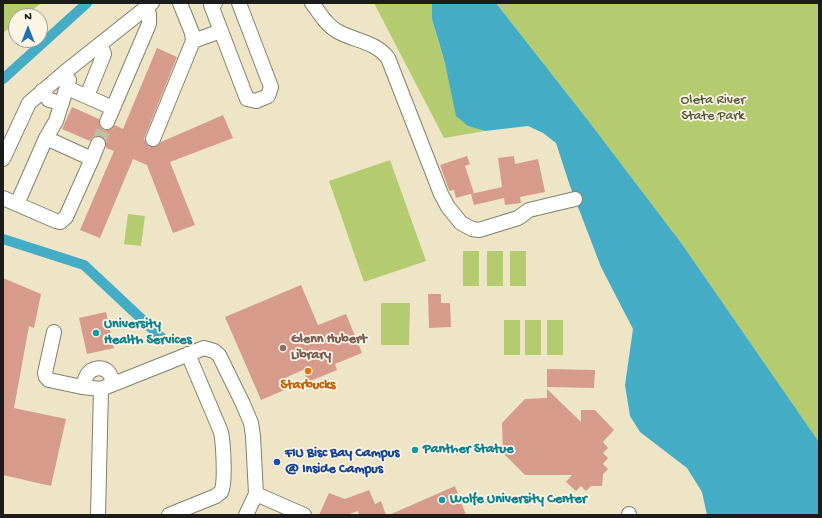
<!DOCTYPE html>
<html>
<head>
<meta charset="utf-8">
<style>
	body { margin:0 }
	#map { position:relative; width:822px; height:518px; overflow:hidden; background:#ede5c5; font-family:"Gochi Hand",sans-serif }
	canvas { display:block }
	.frame { position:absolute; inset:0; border:4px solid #1c1c1c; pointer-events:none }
	.north { position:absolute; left:8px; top:8px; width:40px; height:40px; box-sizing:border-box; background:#fcf5e5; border:1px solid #a29e95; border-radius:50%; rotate:0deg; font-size:11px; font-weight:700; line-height:16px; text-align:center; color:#1c1c1c }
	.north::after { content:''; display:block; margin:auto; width:14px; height:18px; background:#1f6fb2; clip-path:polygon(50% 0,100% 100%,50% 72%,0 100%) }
</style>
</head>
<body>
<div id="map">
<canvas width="822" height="518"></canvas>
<div class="frame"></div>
<div class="north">N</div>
</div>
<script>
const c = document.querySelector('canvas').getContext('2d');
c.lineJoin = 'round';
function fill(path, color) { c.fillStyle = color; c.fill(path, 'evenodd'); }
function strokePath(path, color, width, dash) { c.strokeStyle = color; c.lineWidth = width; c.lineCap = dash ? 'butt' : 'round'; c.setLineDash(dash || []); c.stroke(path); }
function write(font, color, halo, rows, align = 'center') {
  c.font = font + ' "Gochi Hand",sans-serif'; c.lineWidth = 3.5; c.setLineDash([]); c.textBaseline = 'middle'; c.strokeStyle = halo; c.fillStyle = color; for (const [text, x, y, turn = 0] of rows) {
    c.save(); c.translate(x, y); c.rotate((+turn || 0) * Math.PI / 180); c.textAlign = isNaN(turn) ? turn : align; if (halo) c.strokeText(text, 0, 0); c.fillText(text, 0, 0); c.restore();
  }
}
fill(new Path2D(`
	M3,3H41L25,16H16V23L3,33Z
	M374,3H432V19L445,63L468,126L485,131L444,138Z
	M496,3H819V442L682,244L587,119Z
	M390,160L426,261L364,282L329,181Z
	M128,214L145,216L141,246L124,244Z
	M463,251H479V286H463Z
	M487,251H503V286H487Z
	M510,251H526V286H510Z
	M381,303H410L409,345H381Z
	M504,320H520V355H504Z
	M525,320H541V355H525Z
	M547,320H563V355H547Z`), '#b4cb70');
fill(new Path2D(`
	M432,3H496L587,119L682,244L819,442V515H707L702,492L687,468L640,432L630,416L625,385L633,329L601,267L570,186L556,143L543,133L528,126L485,131L468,126L456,116L445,63L432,19Z`), '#45acc5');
strokePath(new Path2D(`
	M3,79L87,3
	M3,239L84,265L163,339`), '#45acc5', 10);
fill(new Path2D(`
	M157,48L177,57L145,136L144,139L147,144L150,147H155L158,145L161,142L223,115L233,138L170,162L195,225L173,233L147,165L133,159L100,238L80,230L114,151L106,148V142L102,136H96L92,138L90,141L62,129L72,107L99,119L100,127L104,130L112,129L115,125L123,129Z
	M467,156L470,164L465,166L474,193L456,198L454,190L449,191V190L440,165Z
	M514,156L515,164L538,159L545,192L520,197L521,203L505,205L504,198L474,205L471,194L502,187L498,158Z
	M3,278L41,294L34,328L29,326L14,408L66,419L51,486L3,475Z
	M301,285L318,325L346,314L362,353L335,364L337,370L308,382L303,370L285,378L289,388L261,400L225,317Z
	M428,294H441V303H450L451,327L429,328Z
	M106,312L114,348L87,354L79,318Z
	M547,369L595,370L594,388L547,387Z
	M547,389L581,422V410H595L614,430L603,442L608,448L603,453L608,458L603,464L608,469L603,474L602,486H591L586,491L581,486L576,491L566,482L572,475H525L503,453L502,423L525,399L547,398Z
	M455,486L466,515H389Z
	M369,490L375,504L381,501L386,515H359L358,511L347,515H319L329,493L345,499Z`), '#d79b8b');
strokePath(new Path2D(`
	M98,144L107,122`), '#c3bda3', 14, [14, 7]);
const minor = new Path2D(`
	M215,3L211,5L247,99L256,101L268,96L271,87L239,3
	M312,3C319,12 326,25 337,31C354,41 375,41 388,58L441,194L448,207L461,223L472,229L479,230L518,218L529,210L575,199
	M193,41L221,31
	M67,88L113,108L149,24V14L145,8
	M42,91L49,100L62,103
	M87,96L104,54L103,51L99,45
	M107,122L113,108
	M153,139L193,41L192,33L180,3
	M3,159L29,103L65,72L152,3
	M92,159L98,144
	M3,198L56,221L60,222L66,217L92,159L46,138
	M17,204L46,138L56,121L69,80
	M54,332L45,373L46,377L49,380L82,387L101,389L204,348L214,351L219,355L243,404L251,423L253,436L256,494L246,515
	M82,387C84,383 85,379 87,375C91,368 103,365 109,373C111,376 113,380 114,384
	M256,494L304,515
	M629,514V515
	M98,515L101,389
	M169,515L216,496C218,494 220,493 221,492C226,483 223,442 221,432L188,354`);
strokePath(minor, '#848070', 16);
strokePath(minor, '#fff', 14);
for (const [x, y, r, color] of [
	[96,333,4,"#0f9aa8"],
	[283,348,4,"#8d6e63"],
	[308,371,4,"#e8710a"],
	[415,450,4,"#0f9aa8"],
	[277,462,4,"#1a4fb4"],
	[442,500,4,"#0f9aa8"]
]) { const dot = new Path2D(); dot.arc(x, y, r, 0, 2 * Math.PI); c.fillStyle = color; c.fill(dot); strokePath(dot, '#fcf5e5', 1.5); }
write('14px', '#515939', '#fcf5e5', [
	["Oleta River",713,101],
	["State Park",713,117]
]);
write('bold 14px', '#0d838f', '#fcf5e5', [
	["University",104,325],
	["Health Services",104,341],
	["Panther Statue",423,450],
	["Wolfe University Center",450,500]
], 'left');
write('bold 14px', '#785e54', '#fcf5e5', [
	["Glenn Hubert",291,340],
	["Library",291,356]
], 'left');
write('bold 14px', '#c56008', '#fcf5e5', [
	["Starbucks",308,386]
]);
write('bold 14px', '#164399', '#fcf5e5', [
	["FIU Bisc Bay Campus",285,454],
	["@ Inside Campus",285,470]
], 'left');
</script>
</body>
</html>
